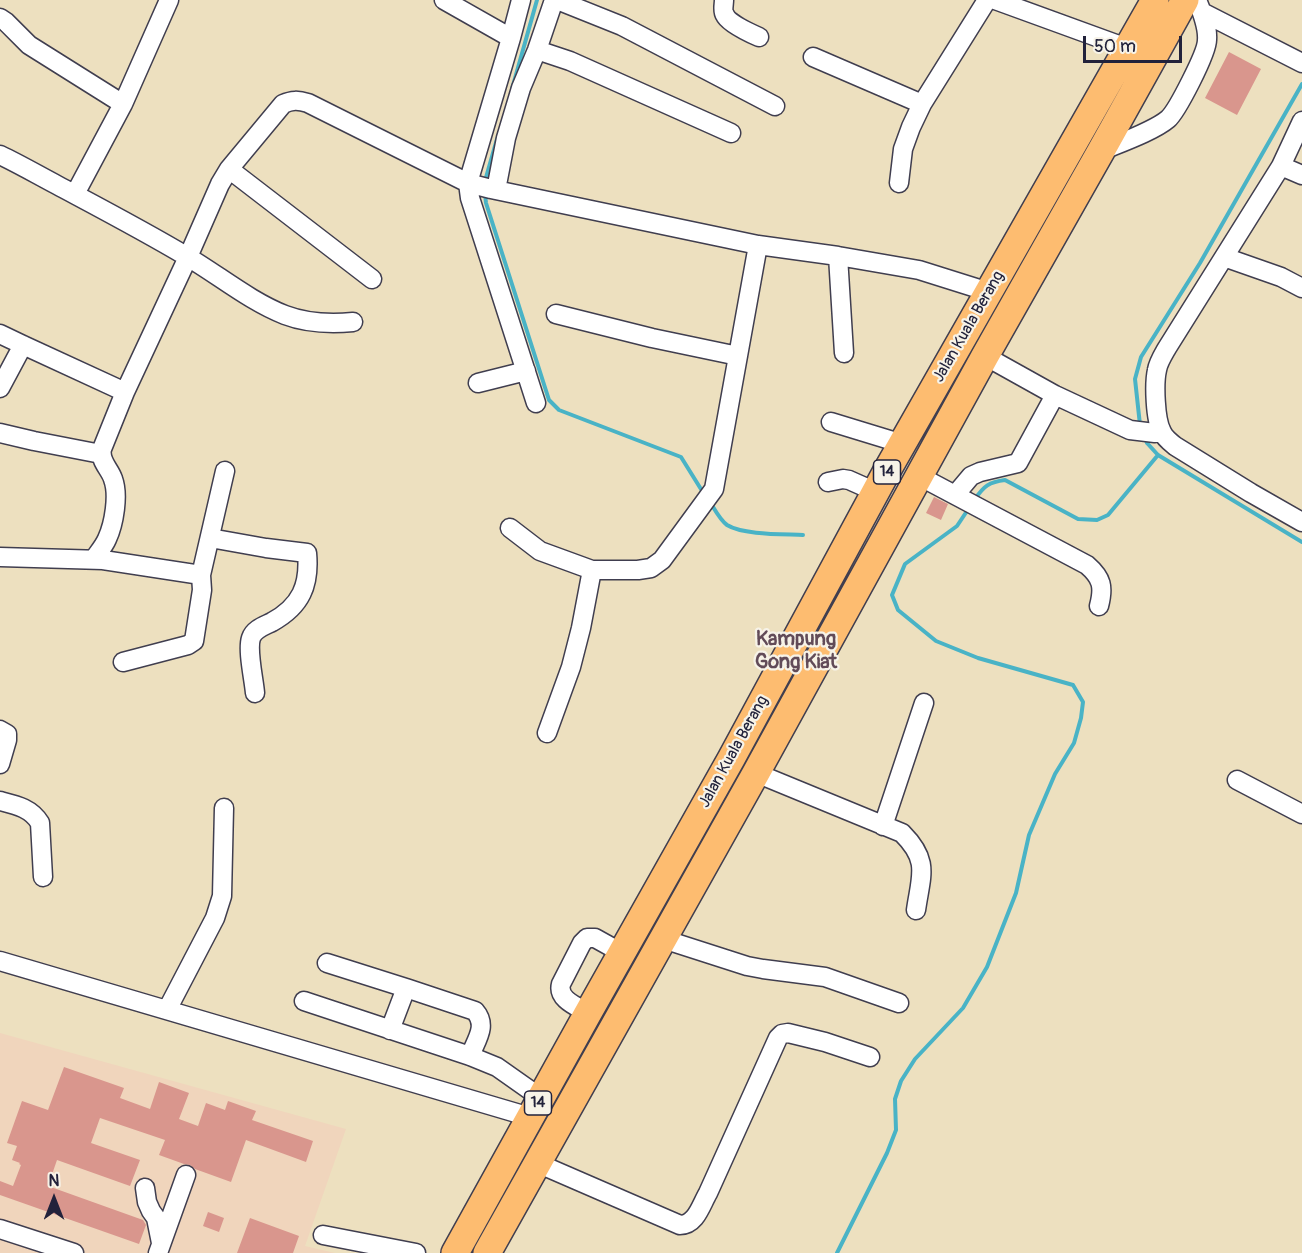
<!DOCTYPE html>
<html>
<head>
<meta charset="utf-8">
<style>
	body { margin:0 }
	#map { position:relative; width:1302px; height:1253px; overflow:hidden; background:#ede0bf; font-family:Pangolin,sans-serif }
	canvas { display:block }
	.north { position:absolute; left:24px; top:1169px; width:60px; height:60px; -webkit-text-stroke:4px #f7f3e8; paint-order:stroke; rotate:0deg; font-size:16px; font-weight:700; line-height:24px; text-align:center; color:#22223b }
	.north::after { content:''; display:block; margin:auto; width:21px; height:27px; background:#22223b; clip-path:polygon(50% 0,100% 100%,50% 72%,0 100%) }
	.scale { position:absolute; left:1083px; top:36px; width:99px; height:27px; box-sizing:border-box; border:3px solid #22223b; border-top:0; padding-left:8px; font-size:18px; line-height:21px; white-space:nowrap; color:#22223b; -webkit-text-stroke:4px #f7f3e8; paint-order:stroke }
</style>
</head>
<body>
<div id="map">
<canvas width="1302" height="1253"></canvas>
<div class="north">N</div>
<div class="scale">50 m</div>
</div>
<script>
const c = document.querySelector('canvas').getContext('2d');
c.lineJoin = 'round';
function fill(path, color) { c.fillStyle = color; c.fill(path, 'evenodd'); }
function strokePath(path, color, width, dash) { c.strokeStyle = color; c.lineWidth = width; c.lineCap = dash ? 'butt' : 'round'; c.setLineDash(dash || []); c.stroke(path); }
function write(font, color, halo, rows, align = 'center') {
  c.font = font + ' Pangolin,sans-serif'; c.lineWidth = 4.5; c.setLineDash([]); c.textBaseline = 'middle'; c.strokeStyle = halo; c.fillStyle = color; for (const [text, x, y, turn = 0] of rows) {
    c.save(); c.translate(x, y); c.rotate((+turn || 0) * Math.PI / 180); c.textAlign = isNaN(turn) ? turn : align; if (halo) c.strokeText(text, 0, 0); c.fillText(text, 0, 0); c.restore();
  }
}
fill(new Path2D(`
	M0,1033L346,1129L305,1246L335,1253H0Z`), '#f0d5bc');
strokePath(new Path2D(`
	M512,89L537,0
	M485,181L497,139
	M485,194L486,203L549,400L559,410L681,457L704,494
	M1140,425L1135,379L1141,357L1200,263L1302,84
	M1145,437L1147,443L1158,455L1302,542
	M975,499C984,486 989,482 1005,480L1078,519L1097,520L1108,515L1158,455
	M710,502C715,510 720,520 727,525C743,535 784,534 803,535
	M837,1253L887,1153L896,1130L895,1099L901,1081L915,1059L963,1008L987,967L1016,893L1029,835L1055,774L1074,743L1081,718L1083,702L1073,685L978,658L936,641L898,610L892,595L905,564L957,526L969,508`), '#49b3c6', 4);
fill(new Path2D(`
	M1229,52L1261,69L1237,115L1205,98Z
	M934,497L948,504L941,520L926,513Z
	M64,1067L124,1088L120,1098L150,1109L159,1082L189,1093L179,1119L198,1126L206,1103L225,1110L228,1101L256,1111L252,1120L313,1141L306,1162L246,1140L231,1182L195,1169L190,1165L184,1164L159,1155L165,1140L100,1118L91,1143L140,1160L130,1186L57,1160L48,1186L143,1220L146,1225L139,1244L0,1195V1181L13,1186L21,1165L19,1164L20,1163L12,1160L17,1146L7,1143L22,1101L48,1110Z
	M208,1212L224,1218L219,1232L203,1226Z
	M250,1218L299,1236L293,1253H237Z`), '#d9968d');
const minor = new Path2D(`
	M444,0L511,38
	M557,0L622,26L775,106
	M724,0C724,5 722,11 725,15C728,23 750,33 759,37
	M995,0L1127,48
	M1202,12L1302,63
	M0,18L6,22L29,45L123,104
	M537,50L570,61L731,133
	M813,57L922,104
	M1302,121L1281,166L1167,348C1163,355 1158,363 1157,370C1154,383 1155,420 1162,432C1164,437 1170,442 1175,446L1251,493L1302,522
	M1101,151C1120,143 1154,131 1168,119C1177,111 1207,53 1207,40C1208,27 1202,12 1197,0
	M0,155C19,164 38,175 57,185C100,208 144,231 186,256C217,274 251,302 285,315C306,323 331,324 353,322
	M1281,166L1302,175
	M229,169L372,279
	M468,183L491,189L758,245L838,256L919,270L989,292
	M468,183L470,198L536,403
	M899,183L903,149L911,127L922,104L987,0
	M496,190L506,138L521,88L537,50L554,0
	M75,194L123,104L169,0
	M838,256L844,353
	M1224,257L1281,277L1302,288
	M556,314L652,338L738,356
	M0,334L23,345L125,392
	M985,356L1055,395L1130,430L1155,433L1161,432
	M478,383L526,371
	M0,388L23,345
	M831,422L903,444
	M0,433L34,441L101,454
	M919,476L1087,565C1102,578 1104,587 1099,606
	M828,482L843,479L849,480L876,492
	M955,495L971,476L980,472L1018,463L1055,395
	M510,528L540,551L592,570H638L651,568L662,560L714,489L758,245
	M210,538L266,548L307,553C310,585 301,606 272,622C264,626 254,629 251,638C247,650 254,680 255,693
	M0,557L103,560L201,575L202,590L194,641L188,645L123,662
	M94,559C98,553 104,546 107,539C114,524 119,495 113,479C110,469 99,461 102,449L125,392L188,257L220,184L229,169L283,104C292,100 298,100 308,103L468,183L511,38L521,0
	M201,575L225,471
	M0,730L7,734V740L0,764
	M547,733L571,667L581,628L592,570
	M756,773L902,833C930,861 921,875 916,910
	M1237,780L1302,814
	M0,801C16,805 31,808 40,823L43,877
	M883,826L924,703
	M663,939L747,966L763,969L825,977L899,1003
	M0,961L530,1117
	M327,963L406,988
	M304,1001L470,1056L497,1067L541,1098
	M167,1010L215,918L222,896L224,808
	M588,1013C576,1006 557,999 561,984L582,943L587,938H595L622,953
	M390,1030L406,988L475,1011C488,1026 476,1040 470,1056
	M537,1163L680,1225C696,1225 701,1205 708,1193L778,1038L782,1034L788,1033L825,1042L870,1057
	M145,1188L147,1202L151,1211L156,1218L161,1243
	M0,1229L74,1253
	M323,1235L416,1253
	M158,1253L186,1175`);
const highway = new Path2D(`
	M455,1253L588,1013L731,759L889,467L1155,0
	M487,1253L756,773L985,356L1101,151L1185,0`);
strokePath(minor, '#403e4f', 21);
strokePath(highway, '#403e4f', 30);
strokePath(minor, '#fff', 18);
strokePath(highway, '#fdbc70', 27);
for (const [x, y, w] of [
	[887,472,27],
	[538,1103,27]
]) { const box = new Path2D(); box.roundRect(x - w / 2, y - 12, w, 24, 4.5); c.fillStyle = '#f7f3e8'; c.fill(box); strokePath(box, '#22223b', 1.5); }
write('bold 15px', '#22223b', null, [
	["14",887,472],
	["14",538,1103]
]);
write('16px', '#22223b', '#f7f3e8', [
	["Jalan Kuala Berang",969,327,-60],
	["Jalan Kuala Berang",734,752,-61]
]);
write('bold 20px', '#624b58', '#f7f3e8', [
	["Kampung",796,640],
	["Gong Kiat",796,663]
]);
</script>
</body>
</html>
